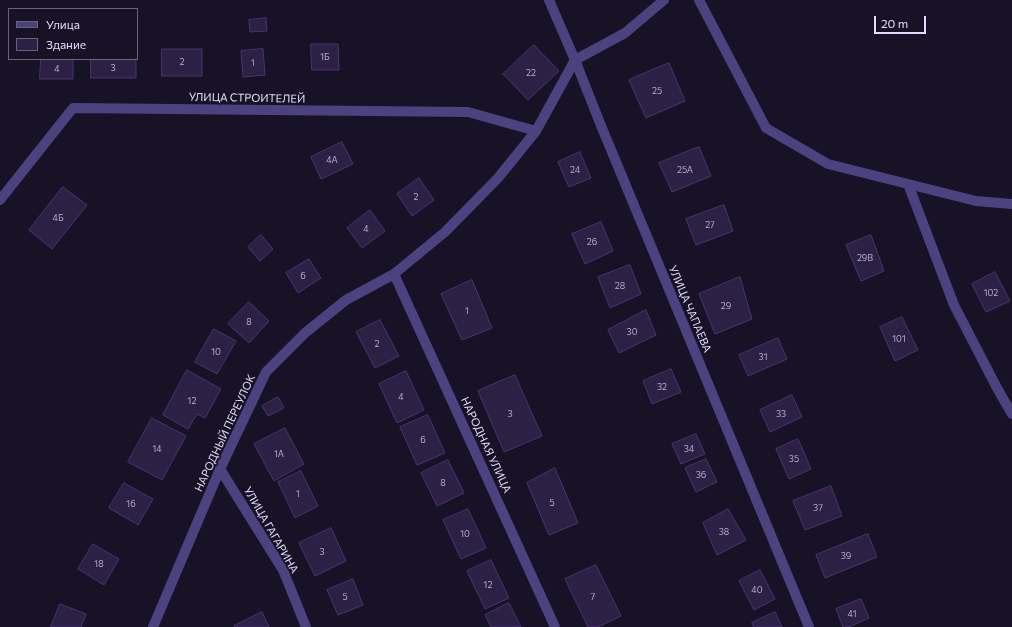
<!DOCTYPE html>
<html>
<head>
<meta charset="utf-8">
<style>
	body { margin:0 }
	#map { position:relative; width:1012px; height:627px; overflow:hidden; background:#181226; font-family:Commissioner,sans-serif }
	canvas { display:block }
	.legend { position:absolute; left:8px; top:8px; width:130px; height:52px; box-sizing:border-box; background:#181226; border:1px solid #69627b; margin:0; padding:5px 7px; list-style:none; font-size:12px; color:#e3dbfb }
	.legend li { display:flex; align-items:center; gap:8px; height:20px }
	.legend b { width:20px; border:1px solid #69627b }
	.scale { position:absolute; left:874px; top:16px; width:52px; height:18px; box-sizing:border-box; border:2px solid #e3dbfb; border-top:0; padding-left:5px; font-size:12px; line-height:14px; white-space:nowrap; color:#e3dbfb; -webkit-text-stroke:3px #181226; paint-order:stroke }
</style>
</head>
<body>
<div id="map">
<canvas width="1012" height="627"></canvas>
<ul class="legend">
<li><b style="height:5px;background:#4c4280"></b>Улица</li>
<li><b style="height:11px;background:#2c2045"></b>Здание</li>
</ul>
<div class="scale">20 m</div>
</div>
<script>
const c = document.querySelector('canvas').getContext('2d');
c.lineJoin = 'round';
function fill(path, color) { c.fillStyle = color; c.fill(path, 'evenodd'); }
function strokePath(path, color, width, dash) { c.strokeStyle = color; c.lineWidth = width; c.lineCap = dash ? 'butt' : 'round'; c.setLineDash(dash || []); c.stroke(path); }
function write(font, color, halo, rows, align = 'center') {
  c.font = font + ' Commissioner,sans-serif'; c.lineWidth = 3.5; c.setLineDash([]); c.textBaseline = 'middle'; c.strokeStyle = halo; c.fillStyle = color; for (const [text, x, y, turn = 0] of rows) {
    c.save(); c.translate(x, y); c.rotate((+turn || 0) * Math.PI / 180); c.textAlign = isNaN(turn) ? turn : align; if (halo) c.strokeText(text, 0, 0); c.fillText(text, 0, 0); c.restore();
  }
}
const building = new Path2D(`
	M266,18L267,31L250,32L249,20Z
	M311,44H338L339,70H312Z
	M534,45L559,71L528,100L503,74Z
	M162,49H202V76H162Z
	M263,49L265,75L243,77L241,51Z
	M41,59H73V79H40Z
	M91,59H136V78H91Z
	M669,63L685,101L646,118L629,80Z
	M342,142L353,164L321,179L311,157Z
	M699,147L711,176L672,192L659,163Z
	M580,152L591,178L569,187L558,162Z
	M419,178L434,200L412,216L397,194Z
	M63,187L87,205L52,249L29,230Z
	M724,205L733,231L696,245L686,219Z
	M370,210L385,231L362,248L347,228Z
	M601,222L613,251L585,264L572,234Z
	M261,235L273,249L260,261L248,247Z
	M871,235L884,271L861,281L846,245Z
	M309,259L321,278L298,293L286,273Z
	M630,265L641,294L610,308L598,277Z
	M995,272L1010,301L986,312L972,284Z
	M740,277L752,319L715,334L699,294Z
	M472,280L492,328L462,340L441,294Z
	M249,302L269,321L249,343L228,324Z
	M646,310L656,335L619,353L608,330Z
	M902,317L918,350L895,361L880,327Z
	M380,320L399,356L375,368L356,332Z
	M214,329L236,341L217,374L195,362Z
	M778,338L787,359L748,376L739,355Z
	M671,369L681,392L652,404L643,381Z
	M187,370L221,389L205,418L197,414L188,429L163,415Z
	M406,371L424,410L397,423L379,384Z
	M515,375L542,436L504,452L478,391Z
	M792,395L802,417L770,432L760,410Z
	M278,397L284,408L268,416L262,406Z
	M428,415L445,453L417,465L400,427Z
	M152,418L186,436L162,480L128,462Z
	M285,428L304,464L274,481L254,444Z
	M696,434L705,454L681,464L672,444Z
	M798,439L811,469L789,479L776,449Z
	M706,459L717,482L696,492L685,468Z
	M448,460L464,493L437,506L421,473Z
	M555,468L578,523L549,535L527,483Z
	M301,471L318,506L295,518L278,482Z
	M124,483L153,499L138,525L109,508Z
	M831,486L842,516L805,530L793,501Z
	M468,509L486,548L461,559L443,520Z
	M728,509L746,540L717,555L703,523Z
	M331,528L346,561L315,576L299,543Z
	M868,534L877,557L825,578L816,555Z
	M93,544L119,559L104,585L78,569Z
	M491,560L509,598L485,609L467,571Z
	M596,565L621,616L598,627H588L565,579Z
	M760,570L775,599L754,610L739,581Z
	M353,579L363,605L338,615L327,590Z
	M861,599L869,618L849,627H843L836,609Z
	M509,603L521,627H491L485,615Z
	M60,604L86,614L81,627H51Z
	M262,612L269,627H235L234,626Z
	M775,612L782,627H754L752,623Z`);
fill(building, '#2c2045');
strokePath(building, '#48356f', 1);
strokePath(new Path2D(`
	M549,0L575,60L602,128L809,627
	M699,0L766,128L828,164L976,201L1012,204
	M575,60L625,33L664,0
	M908,184L954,305L997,388L1012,414
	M0,200L73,108L468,112L536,131
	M394,274L555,627
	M220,469L283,570L306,627
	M153,627L220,469L266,372L305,333L346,300L394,274L445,232L498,178L536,131L575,60`), '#4c4280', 10);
write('9px', '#b5acce', null, [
	["1Б",325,57],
	["2",182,62],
	["1",253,63],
	["3",113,68],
	["4",57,69],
	["22",531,73],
	["25",657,91],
	["4А",332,160],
	["24",575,170],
	["25А",685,170],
	["2",416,197],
	["4Б",58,218],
	["27",710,225],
	["4",366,229],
	["26",592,242],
	["29В",865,258],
	["6",303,276],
	["28",620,286],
	["102",991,293],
	["29",726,306],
	["1",467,311],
	["8",249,322],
	["30",632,332],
	["101",899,339],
	["2",377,344],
	["10",216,352],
	["31",763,357],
	["32",662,387],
	["4",401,397],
	["12",192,401],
	["3",510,414],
	["33",781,414],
	["6",423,440],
	["14",157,449],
	["34",689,449],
	["1А",279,454],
	["35",794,459],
	["36",701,475],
	["8",443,483],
	["1",298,494],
	["5",552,503],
	["16",131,504],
	["37",818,508],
	["38",724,532],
	["10",465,534],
	["3",322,552],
	["39",846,556],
	["18",99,564],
	["12",488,585],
	["40",757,590],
	["5",345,597],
	["7",593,597],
	["41",852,614]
]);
write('11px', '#e3dbfb', '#181226', [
	["УЛИЦА СТРОИТЕЛЕЙ",247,98,1],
	["УЛИЦА ЧАПАЕВА",690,309,67],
	["НАРОДНЫЙ ПЕРЕУЛОК",225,433,-65],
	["НАРОДНАЯ УЛИЦА",486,445,65],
	["УЛИЦА ГАГАРИНА",271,530,60]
]);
</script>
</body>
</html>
